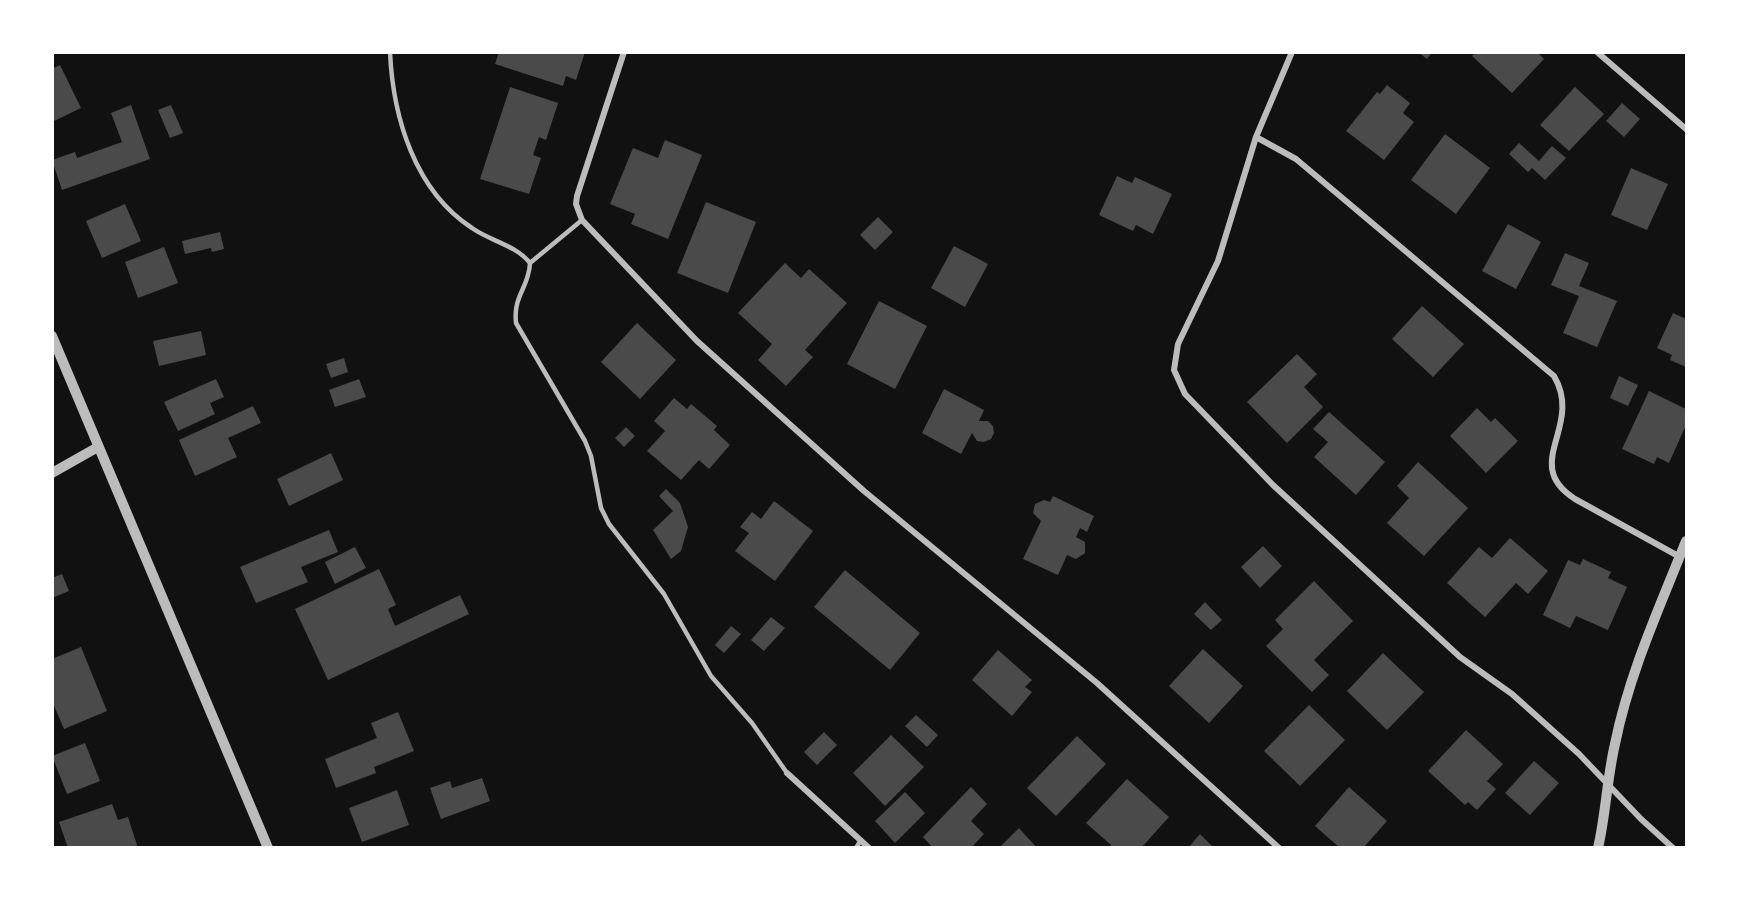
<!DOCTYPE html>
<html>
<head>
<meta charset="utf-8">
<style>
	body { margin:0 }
	#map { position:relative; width:1739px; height:900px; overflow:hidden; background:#111; font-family:"Fira Sans Condensed",sans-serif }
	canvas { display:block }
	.frame { position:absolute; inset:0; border:54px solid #fff; pointer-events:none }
</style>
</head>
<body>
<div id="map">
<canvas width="1739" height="900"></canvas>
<div class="frame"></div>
</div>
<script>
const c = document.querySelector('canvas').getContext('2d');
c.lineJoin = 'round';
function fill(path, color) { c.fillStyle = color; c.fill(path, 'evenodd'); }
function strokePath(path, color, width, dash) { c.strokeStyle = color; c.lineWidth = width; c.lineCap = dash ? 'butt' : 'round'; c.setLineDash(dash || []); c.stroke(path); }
fill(new Path2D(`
	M499,52H585L576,80L566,76L563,86L495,64Z
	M1418,52H1432L1427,59Z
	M1476,52H1537L1544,59L1512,93L1472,56Z
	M60,65L81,108L52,122V69Z
	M1387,85L1410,103L1403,113L1414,122L1384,160L1346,131L1377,92L1380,94Z
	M510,87L558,103L546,140L539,137L533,155L541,158L529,194L480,179Z
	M1575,87L1604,114L1569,151L1540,125Z
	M1622,103L1640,119L1624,137L1606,121Z
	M131,105L150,159L62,190L52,160L75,152L77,158L122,142L111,113Z
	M171,105L183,133L170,138L158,110Z
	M1445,134L1490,168L1456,214L1411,180Z
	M665,140L702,155L668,239L631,224L635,214L610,204L633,148L658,158Z
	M1519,143L1539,161L1552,146L1566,158L1545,180L1532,168L1528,172L1509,154Z
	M1631,168L1668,184L1647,230L1611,215Z
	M1117,176L1132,183L1135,177L1172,194L1153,234L1136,225L1133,231L1099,215Z
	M706,202L756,222L728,293L677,273Z
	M125,204L141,241L102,258L86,221Z
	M878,217L893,232L875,250L860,235Z
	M1508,224L1541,242L1516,289L1482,271Z
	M220,232L224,249L212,252L211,248L185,254L182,241Z
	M954,246L988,264L965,307L931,288Z
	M164,247L178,283L138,298L125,262Z
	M1565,253L1589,263L1579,286L1617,301L1597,347L1563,333L1579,296L1551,285Z
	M785,263L801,278L809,269L847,303L805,350L813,357L786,386L758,360L772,344L738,313Z
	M879,301L927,326L895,389L847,364Z
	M1422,306L1464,344L1433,377L1392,339Z
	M1673,313L1686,319V367L1670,360L1672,355L1657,348Z
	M637,323L676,360L640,399L601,362Z
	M201,331L206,355L159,366L153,341Z
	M1297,354L1317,374L1304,387L1323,407L1287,443L1247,402Z
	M344,358L348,372L331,378L326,364Z
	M1619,376L1638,385L1628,406L1610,398Z
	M216,379L224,397L210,403L215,414L178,431L164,402Z
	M359,379L366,397L335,407L329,390Z
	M944,389L984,410L979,421H988L993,426L994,433L991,439L984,442L977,441L972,433L961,454L922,433Z
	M1649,391L1686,409V425L1669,463L1657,457L1654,464L1622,449Z
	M674,398L687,409L691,404L717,426L714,430L730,445L709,469L699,460L681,480L647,451L665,431L654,421Z
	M253,406L261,423L228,438L237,457L195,476L179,440Z
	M1477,408L1491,422L1495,418L1518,441L1486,473L1450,436Z
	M1329,412L1385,462L1356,495L1314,457L1328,442L1313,429Z
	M626,427L635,436L624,447L615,438Z
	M331,453L343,480L289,506L277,479Z
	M1418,462L1468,508L1424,556L1387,523L1409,498L1397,486Z
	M666,489L680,503L688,527L681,551L671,559L653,530L673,511L659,496Z
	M1053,496L1094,516L1087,532L1080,528L1076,537L1085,542V553L1076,559L1067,555L1058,575L1023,559L1041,521L1033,513L1035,504L1044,500L1050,502Z
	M774,501L813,531L775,581L735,551L749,533L740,527L752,512L761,519Z
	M329,530L338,552L301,567L308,582L256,603L240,567Z
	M1510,538L1548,571L1528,594L1516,583L1485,617L1447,583L1479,547L1492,558Z
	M1263,546L1282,566L1260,588L1241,567Z
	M355,547L366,568L335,584L325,562Z
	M1583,559L1611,572L1608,578L1627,587L1608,630L1576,616L1570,628L1543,615L1568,560L1580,565Z
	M379,569L396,605L388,609L395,626L460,595L469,614L328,680L295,609Z
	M845,570L920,633L890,670L814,607Z
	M62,574L69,591L52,598V578Z
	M1314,581L1353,621L1314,660L1329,675L1312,692L1266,646L1283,629L1275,620Z
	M1205,602L1222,620L1211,630L1194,614Z
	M771,617L785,628L764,651L751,640Z
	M731,626L741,634L724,653L715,645Z
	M81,647L107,711L64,729L52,701V659Z
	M1203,649L1243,686L1209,723L1169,686Z
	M998,650L1032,680L1025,687L1032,692L1012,716L972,680Z
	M1383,653L1424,692L1387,730L1347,691Z
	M1309,705L1345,740L1300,786L1264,751Z
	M398,712L414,751L374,767L376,773L336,788L325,759L377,738L371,723Z
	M916,715L938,735L927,747L905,726Z
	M1466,730L1503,764L1487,781L1496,789L1477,810L1468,802L1465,805L1428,771Z
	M824,732L837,745L817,765L804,752Z
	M891,735L924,767L885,806L853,773Z
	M1077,736L1106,764L1056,816L1027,788Z
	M85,743L100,781L67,794L52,756Z
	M1534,761L1559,783L1530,815L1505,793Z
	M482,778L490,801L441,819L430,788L450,781L452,788Z
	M1127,779L1169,817L1141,848H1109L1111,845L1086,823Z
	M971,787L987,804L971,821L984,834L971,848H933L923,837Z
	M1349,787L1387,821L1363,848H1340L1315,826Z
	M397,790L409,825L362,842L349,808Z
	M905,792L925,813L895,843L875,821Z
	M112,804L118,820L128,817L138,848H68L59,822Z
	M1019,828L1037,848H999Z
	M1200,834L1214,848H1188Z`), '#4a4a4a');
strokePath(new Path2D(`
	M390,52C393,118 415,191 472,228C490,241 516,245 530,263C529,288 513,295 516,323L585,441L591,456L601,508L609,524L664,594L711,676L752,723L787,773
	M530,263L582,220
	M856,848L861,840`), '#bcbcbc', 4.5);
strokePath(new Path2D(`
	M624,52L577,196L576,204L582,220L697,341L864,491L1097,683L1279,848
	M1292,52L1256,137L1218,261L1178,344L1174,370L1185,394L1273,485L1460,657L1512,694L1579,754L1641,819L1673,848
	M1597,52L1686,129
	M1256,137L1296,159L1554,376C1584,427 1520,464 1575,499L1680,557
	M787,773L869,848`), '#bcbcbc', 6);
strokePath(new Path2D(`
	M52,336L268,848
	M52,473L98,447
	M1598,848C1606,813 1607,778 1615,744C1629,674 1660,606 1686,541`), '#bcbcbc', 10);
</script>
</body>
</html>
